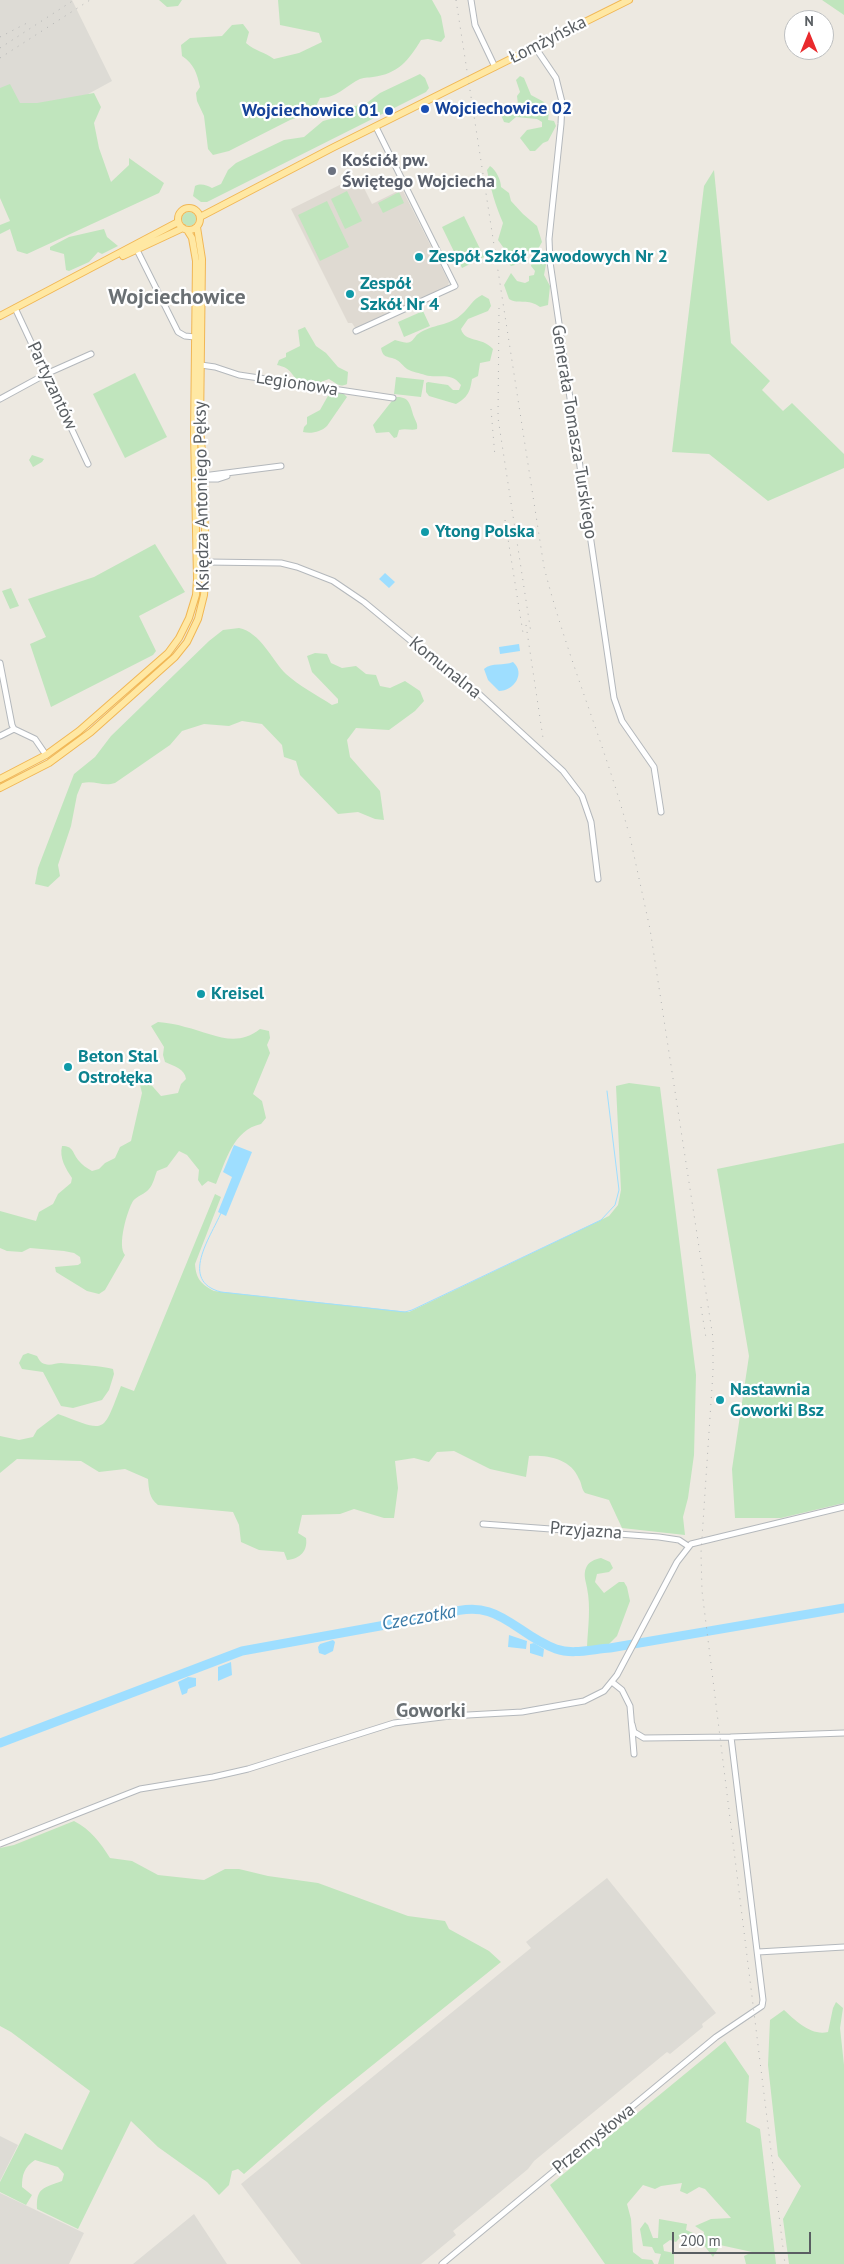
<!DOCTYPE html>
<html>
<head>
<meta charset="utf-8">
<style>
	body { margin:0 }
	#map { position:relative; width:844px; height:2264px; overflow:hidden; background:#ede9e1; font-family:"PT Sans",sans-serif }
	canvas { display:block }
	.north { position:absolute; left:784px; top:10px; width:50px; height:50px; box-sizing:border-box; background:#fff; border:1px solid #bdbfc0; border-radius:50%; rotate:0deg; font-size:14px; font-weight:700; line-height:20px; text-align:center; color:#595e62 }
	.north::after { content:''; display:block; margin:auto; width:18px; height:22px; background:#e92a2d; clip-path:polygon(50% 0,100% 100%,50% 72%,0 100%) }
	.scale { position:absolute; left:672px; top:2232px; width:139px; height:22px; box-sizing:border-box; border:2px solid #595e62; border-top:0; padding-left:6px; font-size:15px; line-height:18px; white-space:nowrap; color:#595e62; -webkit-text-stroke:4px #fff; paint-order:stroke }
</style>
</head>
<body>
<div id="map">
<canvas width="844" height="2264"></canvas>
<div class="north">N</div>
<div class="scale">200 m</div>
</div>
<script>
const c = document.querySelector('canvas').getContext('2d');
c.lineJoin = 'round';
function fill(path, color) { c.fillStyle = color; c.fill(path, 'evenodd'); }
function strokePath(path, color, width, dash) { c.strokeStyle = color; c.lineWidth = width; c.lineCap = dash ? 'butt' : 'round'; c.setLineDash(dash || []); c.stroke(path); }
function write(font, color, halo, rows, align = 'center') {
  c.font = font + ' "PT Sans",sans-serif'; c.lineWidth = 4.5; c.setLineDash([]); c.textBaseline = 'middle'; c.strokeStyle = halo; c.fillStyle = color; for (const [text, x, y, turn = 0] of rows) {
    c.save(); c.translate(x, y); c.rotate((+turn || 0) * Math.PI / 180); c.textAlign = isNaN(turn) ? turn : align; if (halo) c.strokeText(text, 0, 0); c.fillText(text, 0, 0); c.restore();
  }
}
fill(new Path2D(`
	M0,0H72L112,81L0,142Z
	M607,1878L716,2013L702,2024L703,2027L670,2054L667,2052L534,2161L528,2169L453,2231L456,2235L421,2264H301L241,2184L531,1948L526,1942Z
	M0,2136L18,2145L0,2181Z
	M0,2193L84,2233L69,2264H0Z
	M194,2214L227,2264H133Z`), '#dddbd5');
fill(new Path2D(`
	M358,176L372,204L402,189L449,282L448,286L356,329L352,323H348L291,209Z`), '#dfdad2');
fill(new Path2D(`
	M159,0H182L178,6L167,7Z
	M278,0H432L441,16L445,37L441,42L428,39L421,40C409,60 398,74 373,77C368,78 363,77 358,80C345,87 336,98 320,98L313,112L290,120L229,151L213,155L208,149L204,116L197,101L196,93L200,87C197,73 194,64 182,56L181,45L190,38L222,36L232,25L243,24L249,32L246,43C255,51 265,52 274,59L299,53L322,42L319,33L280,25Z
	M822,0H844V15Z
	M420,74L425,78L429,88L426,92L207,202H201L193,196L195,186C201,183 206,185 212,188L221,184L228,170L236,163L284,140L304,137L323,121L334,118L354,106L364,105L380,93Z
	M520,76L524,78L531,95L544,102L549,112L548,120L554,121L556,126L548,141L543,143L535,151H530L520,138L527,130L542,127V122L537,119L516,117L509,123L504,122L501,115L518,104L517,96L520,92L516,80Z
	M10,84L20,103H37L94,93L101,107L94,123L99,148L111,182L129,165V158L164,183L159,193L27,254L17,251L10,229L0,234V225L10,221L0,198V88Z
	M490,166C496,170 501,180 501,187L509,193L511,201L523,214L537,226L542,242L538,249L523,252L515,265L511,266L507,262L508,254L498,240L503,223C495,204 491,190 487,170Z
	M714,170L731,343L770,381L762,390L783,411L792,403L844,454V468L768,501L709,454L672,452L704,186Z
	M347,191L362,221L345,229L331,199Z
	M399,192L404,203L383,213L378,203Z
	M327,201L349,247L320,261L298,215Z
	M182 219a7 7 0 1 1 14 0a7 7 0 1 1-14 0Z
	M464,216L484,257L462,268L442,227Z
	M104,229L107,237L118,246L102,254L98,252L89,262L69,271L66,270L64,254L50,250V247L69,237Z
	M539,254H545L547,259L544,275L550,286L548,305L540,307C528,298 519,305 509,299L504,285L511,273L517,281L525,283L529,281V276L534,275L535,271L531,266L532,259Z
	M482,295L489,299L491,306L488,311L468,319L461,329C465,343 481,336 493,349L490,361L480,363L478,376L472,379C470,392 468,397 456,404L429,396L426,392V383L428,382L448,385L453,390H459L461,385C451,371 438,379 425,375C420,373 412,372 407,369C403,366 400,361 395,359C387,356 383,358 381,348L395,340C399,341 406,344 410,342C414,340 415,336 418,334C432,324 450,326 462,314C470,307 472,300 482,295Z
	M423,311L430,326L404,337L398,322Z
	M305,327L316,346L326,353L338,367L348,372L347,384C339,388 336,383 329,379L318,383L298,381C289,371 290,368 277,365L279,360L286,357V353L300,346L298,330Z
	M135,373L167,437L125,458L93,394Z
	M396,377L424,380L421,397L394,394Z
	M336,392L344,394L347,397L327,426C321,432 311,434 303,432L304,427L307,424V417L320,410L329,394Z
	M395,397C410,396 410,405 414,417C416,422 418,424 417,429C412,431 406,428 399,430L397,437L394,438L389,432L376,433L373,425Z
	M32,455L44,459L42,462L33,467L29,460Z
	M155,544L185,592L139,616L156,651L153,655L51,707L30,644L46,637L28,599L94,577Z
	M11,588L19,606L10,609L2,591Z
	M239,628C260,632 272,660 286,674C299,686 317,695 332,705L338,703V699L312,672L307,656L315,653L327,654L331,663L342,668L356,666L366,674L376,675L380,686L390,688L405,681L420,691L424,701L415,711L389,730L356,728L347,740L350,757L380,791L384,820L375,819L358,812L338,814L300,775L296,761L284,757L282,745L262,724L242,721L229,726L204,724L182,731L170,745L115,783C103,787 95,780 82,783L77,795L71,826L58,865L60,876L48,887L35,884L38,868L74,774L95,757L111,736L209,641L223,630Z
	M158,1022C167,1023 176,1024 185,1027C212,1033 235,1049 260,1029L269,1031L270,1038L267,1045L270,1053L253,1094L262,1101L266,1118L261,1124C233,1130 226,1161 216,1184L208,1181L202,1186L198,1180L199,1170L187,1155L179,1151L167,1167L157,1171C155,1176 153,1185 149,1189C145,1194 137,1196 133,1201C127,1211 117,1246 125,1255L105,1290L99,1294L87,1291L56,1272L55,1267L78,1265L81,1263L80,1257L74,1253L64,1251L30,1248L22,1252L7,1251L0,1248V1211L36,1221L39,1212L53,1204L58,1194L71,1183L72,1178C66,1169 59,1158 62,1146C74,1146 72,1153 79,1161C82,1165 87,1168 92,1171L99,1169L105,1163L115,1158L120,1147L131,1141L142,1093L138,1077L139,1071L161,1096L178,1093L181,1084L186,1079C185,1069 174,1066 165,1062L163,1055L164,1047L151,1026Z
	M629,1083L660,1087L696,1375L694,1455L688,1498L683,1517L685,1535L622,1528L609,1500L585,1493C581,1488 582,1484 579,1479C571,1459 548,1455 529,1456L526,1477L490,1469L454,1451L437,1452L429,1462L414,1458L395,1461L398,1488L394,1518H384L354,1509L340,1514L302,1515L298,1533L306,1538C308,1551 300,1559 287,1560L284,1552L259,1550L241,1542L239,1525L233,1512L158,1505C149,1498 149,1490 148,1479L125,1469L99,1472L81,1461L17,1459L0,1473V1436L19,1440L33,1437L37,1430L58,1414C107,1432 102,1435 121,1386L134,1391L215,1194L221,1197L195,1264C196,1279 201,1284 214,1291L409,1312L609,1216L618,1205L621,1190L616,1086Z
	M844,1143V1503L781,1518H735L732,1469L749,1356L717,1169Z
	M28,1353L37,1356C39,1359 40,1363 45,1364C50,1366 56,1363 61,1363C72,1364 104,1366 113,1369L114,1374L109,1390L102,1400L73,1408L61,1406L43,1372L22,1369L19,1363L23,1355Z
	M601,1558L610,1562L613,1568L609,1572L597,1574L595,1582L604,1593L619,1582H624L627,1587L630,1601L617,1636L609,1644L587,1647C588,1627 591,1607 587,1588C586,1582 583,1575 586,1568C588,1562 595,1559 601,1558Z
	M74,1821C91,1830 100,1842 110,1858L132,1861L158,1875L204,1880L225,1869H239L268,1876L318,1883L408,1916L445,1921L449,1929L489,1951L501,1962L323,2105L244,2174L238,2169L232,2171L229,2185L219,2195L207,2182L158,2147L131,2121L78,2229L37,2209C36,2187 44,2188 62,2181L64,2174L58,2167L35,2160C24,2167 22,2175 22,2187L32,2195L26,2205L0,2192V2182L25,2133L62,2150L90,2091L11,2032L0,2026V1848L14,1845Z
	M836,2002L843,2008L840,2028L844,2065V2264H789L783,2219L801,2186L778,2156L768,2065L770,2020L784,2010C796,2021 811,2036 828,2032L833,2008Z
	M725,2041L749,2076L746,2122L760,2129L776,2264H746L744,2256L752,2252L720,2245L713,2257L703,2244L704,2232L695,2226L711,2219L731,2218L705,2189L699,2187L687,2194L680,2191L682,2183L661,2186L655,2189L643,2185L627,2204L631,2219L633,2252L642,2259L652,2260L654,2264H605L550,2185Z
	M659,2219L687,2224L686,2230L693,2233V2239L681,2236L676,2242L670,2240L663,2245L664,2251L674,2253V2264H658L661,2254L655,2253L652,2247L643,2246L640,2229L645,2222L648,2225L653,2238H658Z`), '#c0e5bd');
fill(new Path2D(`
	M385,573L395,582L389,588L379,579Z
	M519,644L520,651L500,654L499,647Z
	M513,662C526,673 514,691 499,691L488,680L484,669C492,662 504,666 513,662Z
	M234,1145L252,1152L226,1216L218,1212L232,1177L223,1172Z
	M509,1635L527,1641L526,1649L508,1647Z
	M333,1640L335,1642L333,1651L325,1655L319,1653L318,1647L320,1644Z
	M534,1643L544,1649L543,1657L530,1653V1644Z
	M231,1662L232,1675L218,1681V1667Z
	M188,1677L196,1678V1686L188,1689L187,1693L182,1695L178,1682Z`), '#9edeff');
strokePath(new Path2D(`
	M221,1213C210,1238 179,1281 221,1292L405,1312L412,1310L601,1220L615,1205L619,1190L607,1091`), '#9edeff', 1);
strokePath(new Path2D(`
	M0,1743L242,1651L446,1614C499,1596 514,1634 556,1649C573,1655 593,1649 610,1648L844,1608`), '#9edeff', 9);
const minor = new Path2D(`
	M471,0L475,25L495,67
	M535,47L556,78L562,102L561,124L549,239L550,262L614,698L622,721L654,767L661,812
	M137,250L178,332L185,336L195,337
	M15,308L88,464
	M356,331L455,286L376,127
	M201,365L215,367L239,375L393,398
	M0,399L46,374L91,354
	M195,477L281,466
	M202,479H218L227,476
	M206,562L281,563L297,567L333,581L364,602L445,669L477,692L563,771L582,796L591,822L598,879
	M0,663L12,725L14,729L35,739L46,755
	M0,736L14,729
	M483,1524L659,1537L679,1540L688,1546
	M612,1682L622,1690L630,1706L634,1754
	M731,1737L844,1733
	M0,1844L140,1789L213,1777L248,1769L394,1723L450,1716L522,1712L584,1701L604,1691L617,1675L677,1562L691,1544L844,1507
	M758,1952L844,1947
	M442,2264L716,2037L762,2006L763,2000L731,1737L644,1738L634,1732L632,1724`);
const major = new Path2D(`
	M178 219a11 11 0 1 1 22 0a11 11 0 1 1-22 0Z
	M200,217L332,148L629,0
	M123,256L183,228
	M0,316L178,222
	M0,779L46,755L79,731L168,653L179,638L189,618L196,595L197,579L194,434L196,261L192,238L187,230
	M0,788L49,763L91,732L175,657L187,642L198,619L204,595L206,570L203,464L200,428L202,259L197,227`);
strokePath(minor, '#b4b8bc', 7);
strokePath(major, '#f1b755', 8);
strokePath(minor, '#fff', 5);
strokePath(major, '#ffe8a3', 6);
strokePath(new Path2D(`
	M456,0L544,567C567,658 605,744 629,834
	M0,37L29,22
	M0,48L74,0
	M0,58L90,0
	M499,308L498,418L531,633
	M491,409L495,457
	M505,520L523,633
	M526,625L543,738
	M630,837L650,929L713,1338V1372L701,1553L702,1591L785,2264
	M701,1307L706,1338`), '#b2b3b3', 1, [1, 6]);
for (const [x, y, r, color] of [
	[425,109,5,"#1a4fb4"],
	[389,111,5,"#1a4fb4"],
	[332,171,5,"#6b7280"],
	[419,257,5,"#0f9aa8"],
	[350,294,5,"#0f9aa8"],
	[425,532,5,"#0f9aa8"],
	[201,994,5,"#0f9aa8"],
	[68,1067,5,"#0f9aa8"],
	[720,1400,5,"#0f9aa8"]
]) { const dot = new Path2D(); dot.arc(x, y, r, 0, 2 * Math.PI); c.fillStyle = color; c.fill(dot); strokePath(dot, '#fff', 2); }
write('18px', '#595e62', '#fff', [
	["Łomżyńska",548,40,-27],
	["Legionowa",297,384,9],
	["Partyzantów",52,386,65],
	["Generała Tomasza Turskiego",574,432,81],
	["Księdza Antoniego Pęksy",202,496,-91],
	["Komunalna",445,668,39],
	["Przyjazna",586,1531,4],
	["Przemysłowa",594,2139,-39]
]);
write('bold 18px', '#164399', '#fff', [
	["Wojciechowice 02",435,109],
	["Wojciechowice 01",379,111,"right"]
], 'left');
write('bold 18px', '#5b616d', '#fff', [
	["Kościół pw.",342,161],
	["Świętego Wojciecha",342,182]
], 'left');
write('bold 18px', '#0d838f', '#fff', [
	["Zespół Szkół Zawodowych Nr 2",429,257],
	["Zespół",360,284],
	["Szkół Nr 4",360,305],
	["Ytong Polska",435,532],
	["Kreisel",211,994],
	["Beton Stal",78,1057],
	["Ostrołęka",78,1078],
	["Nastawnia",730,1390],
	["Goworki Bsz",730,1411]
], 'left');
write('italic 19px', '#3a7aa7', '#fff', [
	["Czeczotka",419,1618,-10]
]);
write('bold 20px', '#6a7074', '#fff', [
	["Goworki",431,1711]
]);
write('bold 22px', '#6a7074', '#fff', [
	["Wojciechowice",177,298]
]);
</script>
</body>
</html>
